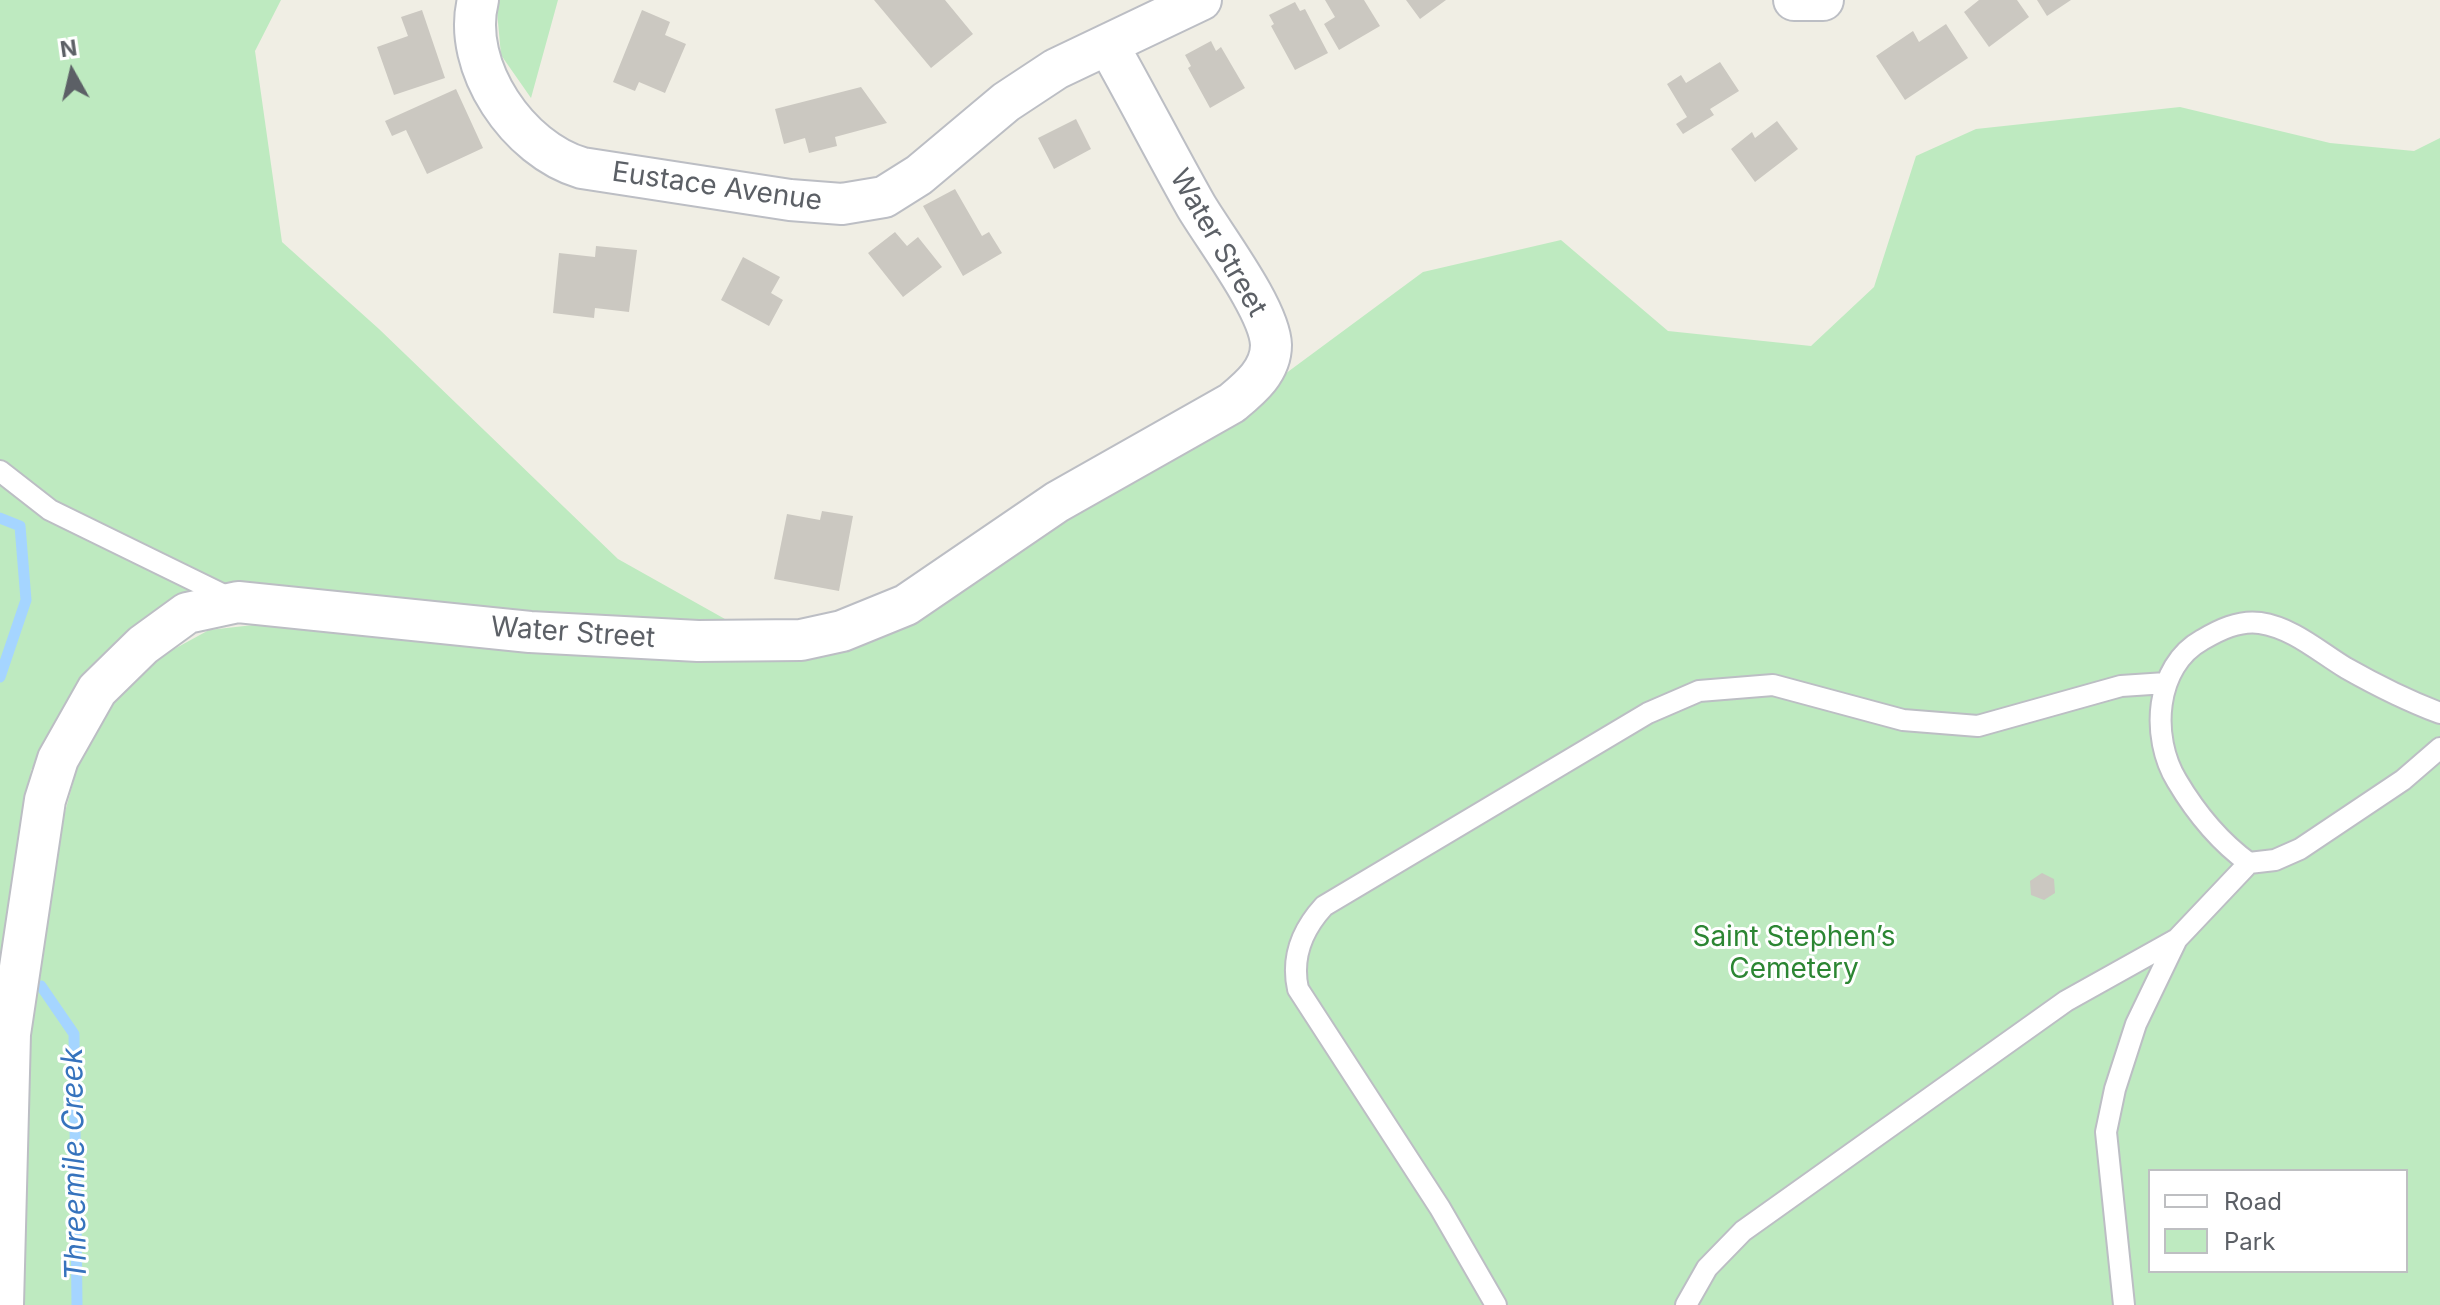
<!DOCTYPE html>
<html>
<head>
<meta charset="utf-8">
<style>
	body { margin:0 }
	#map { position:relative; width:2440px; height:1305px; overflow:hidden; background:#f0eee4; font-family:Inter,sans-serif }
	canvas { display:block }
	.legend { position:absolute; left:2148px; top:1169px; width:260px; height:104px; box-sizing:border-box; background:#fff; border:2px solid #bebfc2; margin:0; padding:10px 14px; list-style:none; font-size:24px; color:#5c6066 }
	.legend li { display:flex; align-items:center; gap:16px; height:40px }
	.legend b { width:40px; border:2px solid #bebfc2 }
	.north { position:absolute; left:32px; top:32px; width:80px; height:80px; -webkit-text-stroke:6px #fff; paint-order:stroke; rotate:352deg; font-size:22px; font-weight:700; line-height:32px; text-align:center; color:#5c6066 }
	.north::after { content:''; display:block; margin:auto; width:28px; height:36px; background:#5c6066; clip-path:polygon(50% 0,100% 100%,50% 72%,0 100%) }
</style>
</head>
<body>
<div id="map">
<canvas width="2440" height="1305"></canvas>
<ul class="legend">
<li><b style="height:10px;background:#fff"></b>Road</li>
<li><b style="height:22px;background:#beeac0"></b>Park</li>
</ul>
<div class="north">N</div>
</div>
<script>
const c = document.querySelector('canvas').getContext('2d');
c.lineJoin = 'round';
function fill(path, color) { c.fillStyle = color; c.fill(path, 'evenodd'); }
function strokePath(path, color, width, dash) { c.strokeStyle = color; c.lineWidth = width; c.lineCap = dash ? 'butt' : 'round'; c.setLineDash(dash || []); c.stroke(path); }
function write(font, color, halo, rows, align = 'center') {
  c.font = font + ' Inter,sans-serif'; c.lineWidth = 6; c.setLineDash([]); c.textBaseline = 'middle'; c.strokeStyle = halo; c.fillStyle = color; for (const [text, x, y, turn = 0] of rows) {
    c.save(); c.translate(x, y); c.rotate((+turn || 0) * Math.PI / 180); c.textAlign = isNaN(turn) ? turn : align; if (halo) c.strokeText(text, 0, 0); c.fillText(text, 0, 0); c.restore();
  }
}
fill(new Path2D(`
	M0,0H281L255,51L282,242L379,329L618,559L741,628L613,625L267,585L105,656L31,770L0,1010Z
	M496,0H558L531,98L501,55Z
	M2180,107L2330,143L2414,151L2440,138V1305H22L21,1078L49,869L82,751L134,671L209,630L262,624L440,644L758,661L862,641L1266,388L1423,272L1561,240L1668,331L1811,346L1874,287L1916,156L1976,129ZM2150,1171H2406V1271H2150Z`), '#beeac0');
strokePath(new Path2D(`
	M0,518L20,526L26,600L0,677
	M41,986L74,1034L77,1305`), '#a5d5ff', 11);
fill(new Path2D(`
	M874,0H945L973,34L931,68Z
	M1325,0H1364L1380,26L1339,50L1324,24L1335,17Z
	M1406,0H1446L1420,19Z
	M1979,0H2017L2029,17L1989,47L1964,12Z
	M2037,0H2071L2047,16Z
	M1295,2L1300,11L1305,9L1328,53L1295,70L1271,26L1274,24L1269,15Z
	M422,10L445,78L394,95L377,47L408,36L401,17Z
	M642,10L670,22L665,35L686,44L665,93L639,82L635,91L613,82Z
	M1946,24L1968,58L1905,100L1876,56L1913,31L1919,42Z
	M1211,41L1216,51L1221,47L1245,88L1210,108L1188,68L1191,66L1185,55Z
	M1720,62L1739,91L1710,109L1714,115L1683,134L1676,124L1687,117L1667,84L1681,75L1686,83Z
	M861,87L887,123L835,137L837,146L809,153L805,138L784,144L775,109Z
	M456,89L483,148L427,174L406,130L392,136L385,121Z
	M1076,119L1091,149L1054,169L1038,138Z
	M1777,121L1798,149L1755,182L1731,149L1752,132L1755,138Z
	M955,189L982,236L989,232L1002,253L963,276L923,206Z
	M895,232L907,246L918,237L942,267L903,297L868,253Z
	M596,246L637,250L629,312L595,308L594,318L553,313L559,253L595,257Z
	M743,257L780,277L771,293L783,300L769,326L721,300Z
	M822,511L853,516L839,591L774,579L787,514L820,520Z
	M2042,873L2054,879L2055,893L2044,900L2031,895L2030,881Z`), '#cbc8c1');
const lane = new Path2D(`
	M0,471L50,510L234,600
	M2249,863C2220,842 2196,813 2177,781C2150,737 2155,666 2202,640C2219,630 2239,620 2260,623C2293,628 2318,651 2346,668C2376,685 2408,701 2440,713
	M1496,1305L1440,1208L1298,989C1291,957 1302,930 1324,906L1648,713L1699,691L1773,685L1903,720L1978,726L2121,686L2166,683
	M1686,1305L1707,1268L1743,1231L2066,1001L2177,939
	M2124,1305L2106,1132L2115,1089L2136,1024L2177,939L2249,863L2275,860L2300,849L2403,780L2440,748`);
const street = new Path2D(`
	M478,0C461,67 519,150 582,168L790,200L842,204L884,197L919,175L1006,102L1056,69L1201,0
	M1794,0H1823
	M3,1305L10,1034L45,800L58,759L97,690L143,645L187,613L238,602L530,632L698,641L801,640L842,631L906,605L1057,502L1232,403C1250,388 1271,371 1271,345C1270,310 1215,238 1196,206C1166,153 1138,98 1108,45`);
strokePath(lane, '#bcbec4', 24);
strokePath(street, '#bcbec4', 44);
strokePath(lane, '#fff', 20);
strokePath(street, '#fff', 40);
write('28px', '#5c6066', '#fff', [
	["Eustace Avenue",717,187,8],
	["Water Street",1218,243,60],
	["Water Street",573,633,4]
]);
write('28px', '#2c8633', '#fff', [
	["Saint Stephen’s",1794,938],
	["Cemetery",1794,970]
]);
write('italic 30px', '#3673bd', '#fff', [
	["Threemile Creek",75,1164,-91]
]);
</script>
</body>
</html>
